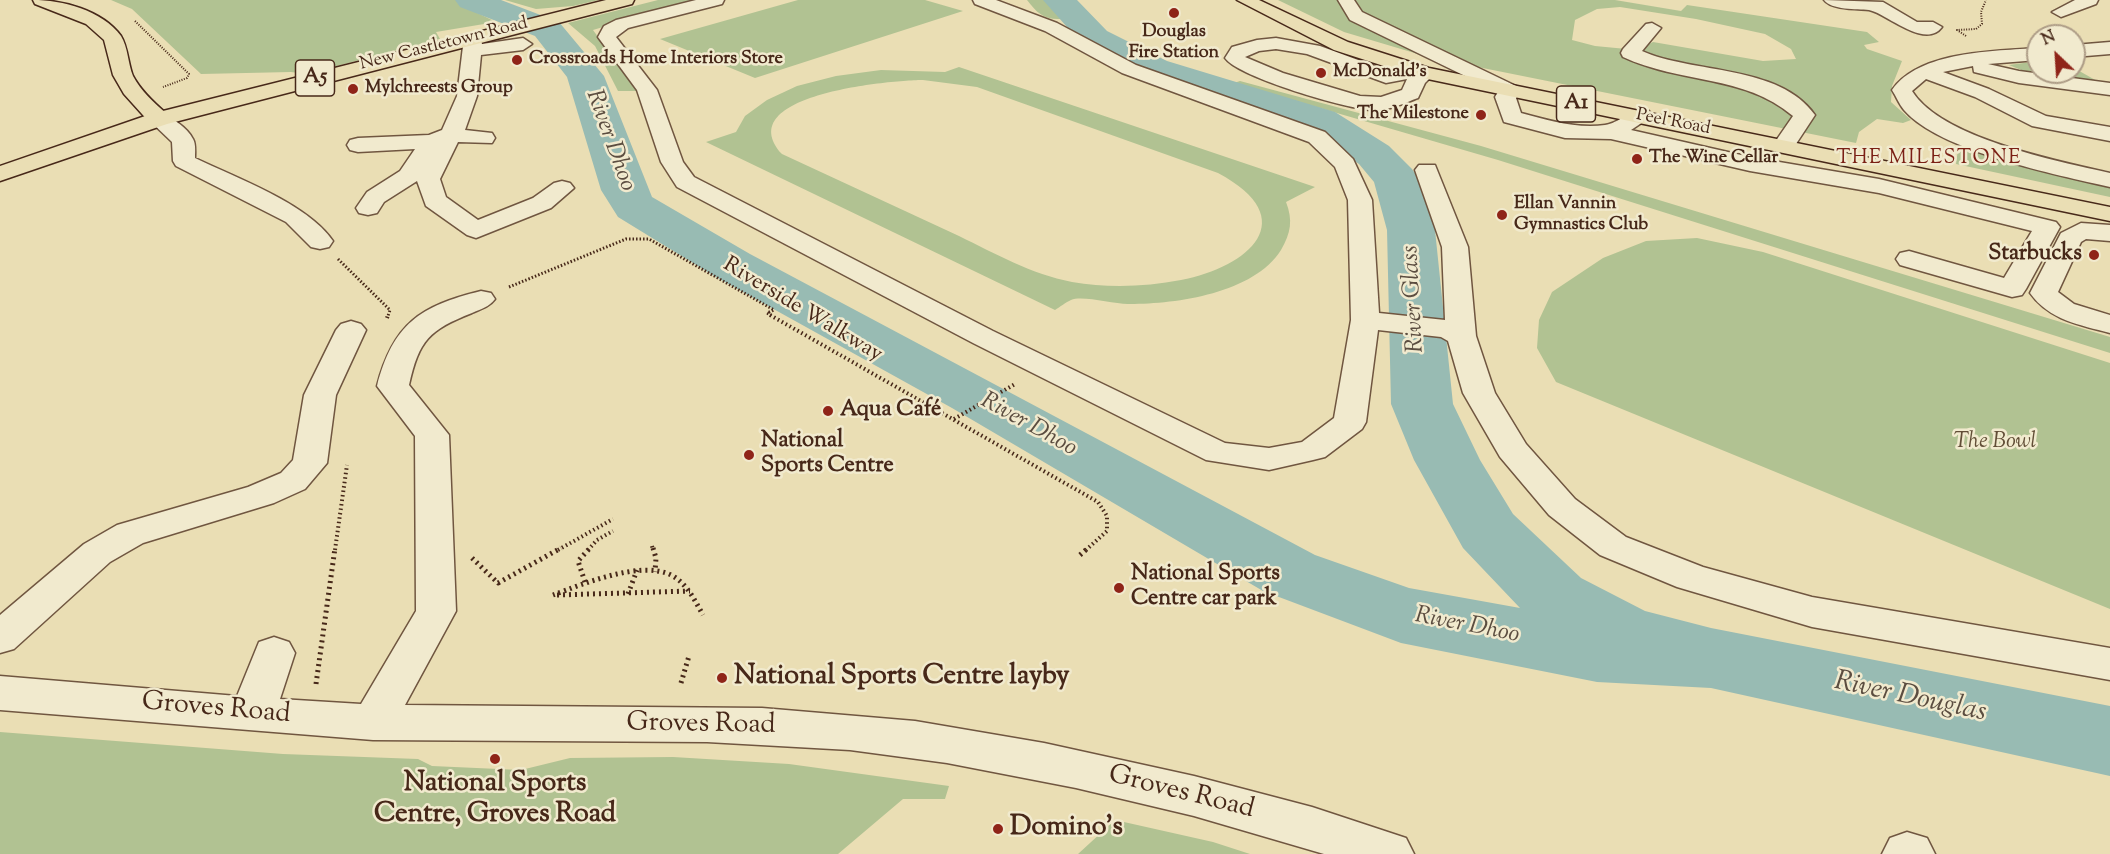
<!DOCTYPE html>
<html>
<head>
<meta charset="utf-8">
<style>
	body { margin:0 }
	#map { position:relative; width:2110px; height:854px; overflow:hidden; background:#eadeb4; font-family:"Sorts Mill Goudy",serif }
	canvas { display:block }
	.north { position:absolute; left:2026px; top:24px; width:60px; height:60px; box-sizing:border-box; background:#f1eace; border:2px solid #ad9c86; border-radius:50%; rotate:335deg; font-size:16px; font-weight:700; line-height:24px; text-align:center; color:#472819 }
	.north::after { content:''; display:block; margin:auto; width:21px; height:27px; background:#8f2418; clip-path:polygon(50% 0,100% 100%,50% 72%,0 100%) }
</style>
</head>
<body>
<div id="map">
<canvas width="2110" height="854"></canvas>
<div class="north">N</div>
</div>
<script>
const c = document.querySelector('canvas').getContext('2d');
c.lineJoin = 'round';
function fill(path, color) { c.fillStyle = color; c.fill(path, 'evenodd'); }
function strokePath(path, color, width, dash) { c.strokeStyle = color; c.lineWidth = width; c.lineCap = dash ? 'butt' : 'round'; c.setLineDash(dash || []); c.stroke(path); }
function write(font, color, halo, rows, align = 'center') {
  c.font = font + ' "Sorts Mill Goudy",serif'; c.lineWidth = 5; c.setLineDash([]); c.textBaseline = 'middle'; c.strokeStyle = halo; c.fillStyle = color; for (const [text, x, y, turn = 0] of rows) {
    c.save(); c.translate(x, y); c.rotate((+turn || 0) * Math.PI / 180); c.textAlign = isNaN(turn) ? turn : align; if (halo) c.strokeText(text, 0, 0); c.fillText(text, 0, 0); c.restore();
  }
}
fill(new Path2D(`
	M111,0H460L467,8L496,22L436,32L440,39L306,74L291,72L201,74L132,9Z
	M505,0H599L573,6L536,9Z
	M658,0H693L593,30L637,91H618L595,46L568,23Z
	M798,0H925L963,11L755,78L660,39Z
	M1027,0H1045L1061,19C1044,20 1037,13 1027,0Z
	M1278,0H1615L1681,11L1687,5L1867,32L1879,42L1864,45L1867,49L1902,61L1892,86L1891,102L1911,120L1903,123L1877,119L1859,132L1856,143L1428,57L1344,32ZM1620,7L1696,19L1765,34L1791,49L1796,59L1763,61L1653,42L1637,50L1595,46L1572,40L1575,20L1597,9Z
	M2038,61V72H2074V68L2097,81L2026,72L2009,65Z
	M959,67L1315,187L1286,202C1293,220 1291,233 1281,250C1254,293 1177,304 1130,304C1116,305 1083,295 1071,300C1066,302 1060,307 1055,310L706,142L736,132L745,116L767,100L797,86L836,76L881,70L945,72ZM923,80L977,87L1218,173C1304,219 1249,267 1181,280C1145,287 1107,288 1072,282C1031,274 996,254 959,236C900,209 841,181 782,154C729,94 893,80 923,80Z
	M1240,81L1481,146L2110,337V353L1498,160L1234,83Z
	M1959,142L2110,187V197L1956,164Z
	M1697,238L1763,252L2110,363V609L1556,382L1537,348L1539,320L1552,292L1603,258L1646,241Z
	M0,732L283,754L418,759L432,766L521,770L570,758L673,757L789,764L949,786L945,799H903L838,854H0Z
	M1115,820L1213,842L1250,854H1078Z`), '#b1c292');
fill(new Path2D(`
	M455,0H501L559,22L604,76L652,197L750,254L1315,555L1409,588L1520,608L1463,548L1414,460L1391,404L1387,230L1374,182L1359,164L1307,130L1141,77L1096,55L1083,45L1043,0H1077L1107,31L1167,61L1335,112L1389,146L1412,169L1419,179L1435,230L1453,404L1480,460L1513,514L1581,578L1645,611L1711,628L2110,706V776L1711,688L1597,682L1401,643L1263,591L952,408L714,276L618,217L601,190L567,77L535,36L460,7Z`), '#98bbb3');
const minor = new Path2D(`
	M696,0H724L722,4L628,28L616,37L657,90L683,162L694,177L993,331L1225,443L1269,448L1302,442L1334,418L1351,320L1348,200L1335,167L1309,142L1122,73L1045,31L975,4L973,0H996L1057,23L1136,65L1325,132L1353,159L1372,200L1379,313L1445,320L1442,247L1415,170L1419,165H1435L1468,247L1476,336L1495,393L1526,444L1575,499L1626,537L1703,567L1812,597L2110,648V680L1812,627L1677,587L1600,555L1549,515L1500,457L1463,393L1448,341L1441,337L1378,330L1366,422L1362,429L1325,457L1313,460L1269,470L1206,460L973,343L677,187L661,162L637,90L598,37L604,26L616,20Z
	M1338,0H1354L1362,12L1518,87L1521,91L1516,98L1521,113C1548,120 1576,129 1605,125C1621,123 1631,107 1649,111L1652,116L1631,130L1750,157L1879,179L2056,222L2060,227L2026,289L2022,295L2012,297L1900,265L1896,259L1900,253L1909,251L2004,278L2032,231L1879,193L1750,171L1611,139L1565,138L1504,122L1495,97L1498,92L1350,20Z
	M1824,0L1883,2L1917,22H1933L1942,27C1925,50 1886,13 1869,10C1857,9 1831,10 1824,0Z
	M2075,0H2098L2096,4L2061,17L2052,12Z
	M1652,23L1661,28L1642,51C1693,74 1779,64 1815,115L1792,150H1776L1773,145L1793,116C1743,74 1681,84 1623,57L1621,53L1623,49L1646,24Z
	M473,33L479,34L482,44L523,38L532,44L523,50L481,55L477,96L465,130L492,133L495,138L492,143L458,142L440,179L446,197L478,220L533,198L554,183L562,181L570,183L574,188L551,208L476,238L467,235L426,206L417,181L384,202L377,213L368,215L359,213L356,208L367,192L400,171L415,149L358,152L350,150L347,145L350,140L358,138L429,135L442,130L457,96L464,38Z
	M1276,38L1320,46L1388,71L1411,63L1420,68L1432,69L1435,73L1425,83L1418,98C1404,103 1389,111 1373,110C1349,110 1238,77 1225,58L1232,47L1257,40ZM1276,49L1307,54L1386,83L1407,79L1402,90L1381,97L1360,96L1283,73L1245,57L1259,51Z
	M2110,42V54L2074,57V45Z
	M2038,48V60L1988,64L2019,71L2110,83V95L2019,83L1974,72L1973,66L1943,72L1989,89L2046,116L2110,127V141L2032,126L1975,97L1926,79L1912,91C1941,138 2057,161 2110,173V187C2057,175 1939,151 1904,110C1899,104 1896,96 1892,90C1919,51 1994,51 2038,48Z
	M159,113C169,115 188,128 193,139C196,144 195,152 195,158C236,178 307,203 333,241L329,247L320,249L311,247L286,222L176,166L173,161L172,142L148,119L151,114Z
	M2081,223L2110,225V241L2086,239L2081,242L2058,292L2074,304L2110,315V333C2080,325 2049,320 2030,293L2061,233Z
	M481,291L491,293L495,299C489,307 481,309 472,313C429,330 419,340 409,385L449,435L456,611L405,705L762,708L915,721L1044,743L1194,776L1312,807L1406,838L1414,854H1324L1194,816L1076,788L947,763L850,750L707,742L373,740L0,710V676L237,696L259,642L274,637L289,642L295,653L280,699L361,704L416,611L415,436L377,386C393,324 420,306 481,291Z
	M351,321L361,324L366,330L336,395L327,463L305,489L274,503L143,543L110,562L14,649L0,653V615L84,544L117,525L248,487L281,473L293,460L304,395L336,330L341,324Z
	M1907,832L1927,838L1935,854H1882L1890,838Z`);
const major = new Path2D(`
	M33,0C62,0 102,10 121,36C128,47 128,64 133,76C141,91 154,103 167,114L170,119L167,124H151L124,94L113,75L104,40L86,24L35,4Z`);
const highway = new Path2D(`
	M606,0H634L632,4L167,124L0,181V166L151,114Z
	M1237,0H1259L1348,42L1429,68L2110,207V221L1418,77L1334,50Z`);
strokePath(minor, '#705640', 3);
strokePath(major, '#472819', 3);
strokePath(highway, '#472819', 3);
strokePath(new Path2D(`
	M135,21L189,74L187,78L163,87
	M1966,36L1957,30L1976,29L1982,24L1981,12L1986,0`), '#472819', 2, [1, 1.5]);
strokePath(new Path2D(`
	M338,259L390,310L388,316
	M509,287L626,239H649L774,310L767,313L772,316`), '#472819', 3, [1.5, 2]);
strokePath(new Path2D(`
	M770,315L1098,502L1107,516V531L1086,550
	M387,318L388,315
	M954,419L1015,384
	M652,546L653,550
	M335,550L347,465
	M558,550L613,519
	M588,550L597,540L613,531`), '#472819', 4, [1.5, 3]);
strokePath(new Path2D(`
	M653,548L656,558L655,572
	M1080,555L1088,548
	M472,558L498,583L561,548
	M585,582L578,561L590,548
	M628,594L637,570
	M553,595C583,584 640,560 671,575C687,583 695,601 703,615
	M557,595L690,591
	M681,683L689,656
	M316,684L335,548`), '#472819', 5, [2, 4]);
fill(minor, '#f1eace');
fill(major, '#eadeb4');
fill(highway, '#eadeb4');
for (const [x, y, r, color] of [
	[1174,13,6,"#8f2418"],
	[517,60,6,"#8f2418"],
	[1321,73,6,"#8f2418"],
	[353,89,6,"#8f2418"],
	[1481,115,6,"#8f2418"],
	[1637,159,6,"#8f2418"],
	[1502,215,6,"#8f2418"],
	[2094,255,6,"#8f2418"],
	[828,411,6,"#8f2418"],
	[749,455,6,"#8f2418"],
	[1119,588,6,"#8f2418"],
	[722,678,6,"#8f2418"],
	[495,759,6,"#8f2418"],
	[998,829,6,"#8f2418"]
]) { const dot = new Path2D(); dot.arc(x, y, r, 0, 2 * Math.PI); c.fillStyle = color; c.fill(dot); strokePath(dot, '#f1eace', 2); }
write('bold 18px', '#472819', '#f1eace', [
	["Douglas",1174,33,"center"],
	["Fire Station",1174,54,"center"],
	["Crossroads Home Interiors Store",529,60],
	["McDonald's",1333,73],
	["Mylchreests Group",365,89],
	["The Milestone",1469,115,"right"],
	["The Wine Cellar",1649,159],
	["Ellan Vannin",1514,205],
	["Gymnastics Club",1514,226]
], 'left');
write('18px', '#472819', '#f1eace', [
	["New Castletown Road",444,45,-14],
	["Peel Road",1673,123,11]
]);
c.letterSpacing = '1.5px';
write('20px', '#7a1f14', '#f1eace', [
	["THE MILESTONE",1929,160]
]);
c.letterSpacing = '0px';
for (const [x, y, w] of [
	[315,78,39],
	[1576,104,39]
]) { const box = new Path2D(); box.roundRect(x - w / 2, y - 18, w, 36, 4.5); c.fillStyle = '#f1eace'; c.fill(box); strokePath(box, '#472819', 1.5); }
write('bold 21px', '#472819', null, [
	["A5",315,78],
	["A1",1576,104]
]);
write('bold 22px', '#472819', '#f1eace', [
	["Starbucks",2082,255,"right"],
	["Aqua Café",840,411],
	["National",761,442],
	["Sports Centre",761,467],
	["National Sports",1131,575],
	["Centre car park",1131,600]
], 'left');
write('22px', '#472819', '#f1eace', [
	["Riverside Walkway",802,311,31]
]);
write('italic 22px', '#624e37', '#f1eace', [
	["The Bowl",1995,443]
]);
write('italic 24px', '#5b4d40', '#f1eace', [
	["River Dhoo",609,141,70],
	["River Glass",1415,299,-93],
	["River Dhoo",1028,426,29],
	["River Dhoo",1467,627,11]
]);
write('bold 27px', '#472819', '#f1eace', [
	["National Sports Centre layby",734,678],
	["National Sports",495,785,"center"],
	["Centre, Groves Road",495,816,"center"],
	["Domino's",1010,829]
], 'left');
write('27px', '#472819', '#f1eace', [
	["Groves Road",216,710,5],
	["Groves Road",701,726,1],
	["Groves Road",1181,794,14]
]);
write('italic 28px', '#5b4d40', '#f1eace', [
	["River Douglas",1910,699,12]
]);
</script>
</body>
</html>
